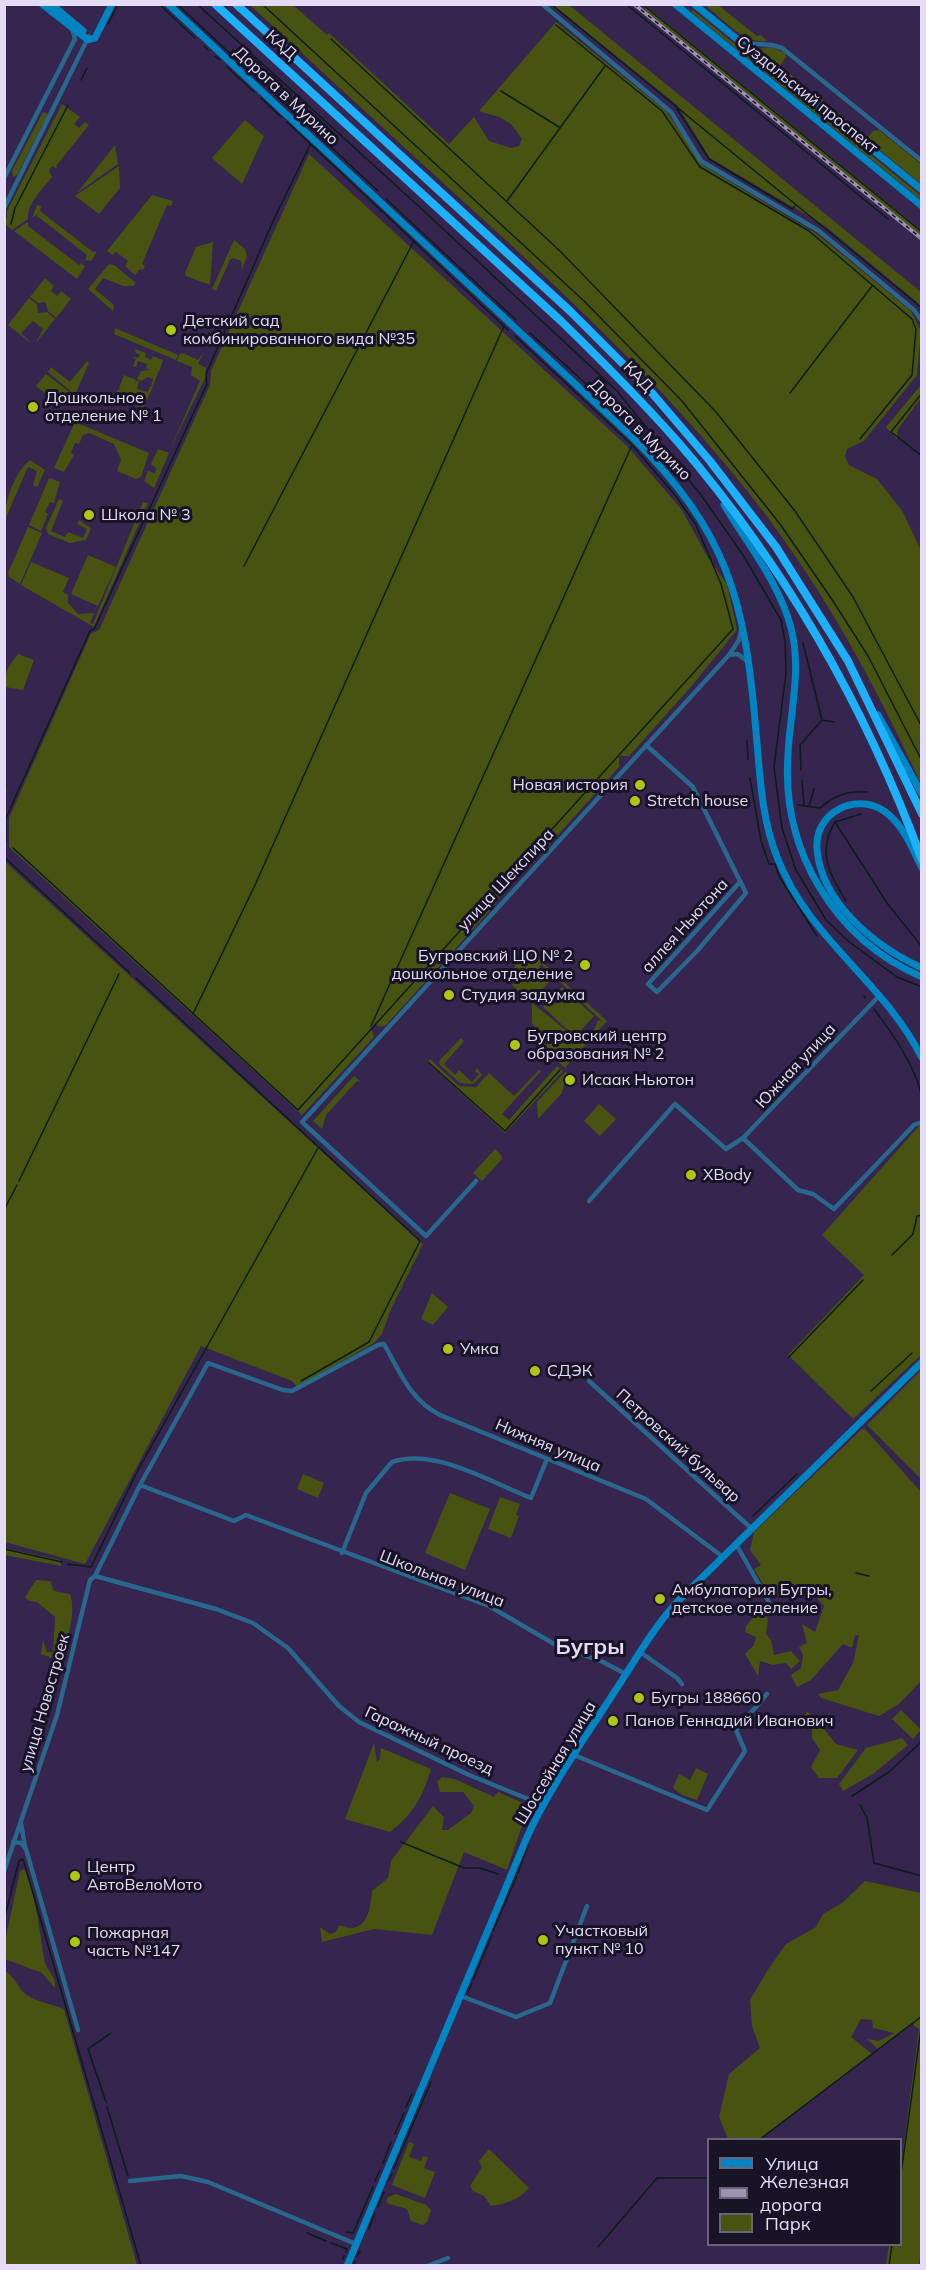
<!DOCTYPE html>
<html>
<head>
<meta charset="utf-8">
<style>
	body { margin:0 }
	#map { position:relative; width:926px; height:2270px; overflow:hidden; background:#35254f; font-family:Mulish,sans-serif }
	canvas { display:block }
	.frame { position:absolute; inset:0; border:6px solid #e4dcf7; pointer-events:none }
	.legend { position:absolute; left:707px; top:2138px; width:195px; height:108px; box-sizing:border-box; background:#191326; border:2px solid #6a637a; margin:0; padding:8px 10px; list-style:none; font-size:18px; color:#e4dcf7 }
	.legend li { display:flex; align-items:center; gap:12px; height:30px }
	.legend b { width:30px; border:2px solid #6a637a }
</style>
</head>
<body>
<div id="map">
<canvas width="926" height="2270"></canvas>
<div class="frame"></div>
<ul class="legend">
<li><b style="height:8px;background:#0085c2"></b>Улица</li>
<li><b style="height:8px;background:#9e92b3"></b>Железная дорога</li>
<li><b style="height:16px;background:#485311"></b>Парк</li>
</ul>
</div>
<script>
const c = document.querySelector('canvas').getContext('2d');
c.lineJoin = 'round';
function fill(path, color) { c.fillStyle = color; c.fill(path, 'evenodd'); }
function strokePath(path, color, width, dash) { c.strokeStyle = color; c.lineWidth = width; c.lineCap = dash ? 'butt' : 'round'; c.setLineDash(dash || []); c.stroke(path); }
function write(font, color, halo, rows, align = 'center') {
  c.font = font + ' Mulish,sans-serif'; c.lineWidth = 6; c.setLineDash([]); c.textBaseline = 'middle'; c.strokeStyle = halo; c.fillStyle = color; for (const [text, x, y, turn = 0] of rows) {
    c.save(); c.translate(x, y); c.rotate((+turn || 0) * Math.PI / 180); c.textAlign = isNaN(turn) ? turn : align; if (halo) c.strokeText(text, 0, 0); c.fillText(text, 0, 0); c.restore();
  }
}
fill(new Path2D(`
	M250,5H293L327,35L329,33L449,144L474,117L489,141L511,148L519,146L522,139L511,124L499,117L479,111L556,22L666,111L704,166L817,234L911,311L921,331L917,375L864,441L847,449L845,456L849,465L877,479L903,512L921,551V784C875,683 821,585 752,497C663,384 559,288 453,192C385,130 317,67 250,5Z
	M553,5H569L921,292V309L917,302L825,226L710,158L677,105Z
	M705,5H718L757,36L761,35L767,41C744,45 722,18 705,5Z
	M646,6L921,230V236L645,10Z
	M693,10L921,196V200L691,12Z
	M771,47L785,53L786,57L780,66L868,137L873,131L879,130L921,164V184L771,61L760,48Z
	M62,104L80,117L74,124L79,128L85,122L89,125L56,166L58,169L52,166L49,170L52,177C44,188 26,204 28,219L12,230L5,224V218L7,219V211Z
	M43,112L48,114L17,175L13,177L12,171Z
	M245,120L264,136L242,184L212,158Z
	M115,145L118,164L77,193Z
	M309,154L627,446L682,510L707,556L727,584L737,630L690,688L629,756H619V767L530,866L513,877L499,892L501,895L494,906L386,1025L380,1027L375,1024L371,1028L374,1037L302,1115L9,847V818L91,633L99,630L210,385L211,371Z
	M119,166L120,188L99,214L75,196Z
	M152,195L173,201L171,206L167,205L142,264L145,266L143,270L140,269L135,275L125,266L128,261L116,252L112,255L107,251Z
	M37,205L41,206L40,211L93,252L97,251L91,261L85,260L87,255L36,215L32,218Z
	M28,222V226L79,265L81,263L85,266L77,279L14,231Z
	M234,240L245,249L247,256L242,270L241,261L233,258L230,260L216,291L212,289Z
	M213,242L210,285L186,276L185,273L196,247Z
	M109,264L114,265L136,283L133,286H123L103,278L95,289L114,305L113,311L88,289Z
	M45,278L54,286L51,291L57,296L61,291L71,299L56,318L48,311L45,302L38,303L30,297Z
	M29,298L37,304L38,313L47,312L55,319L35,344L44,327L43,329L33,321L21,333L33,345L8,325Z
	M115,328L178,355L176,360L114,334Z
	M135,349L146,353L145,357L151,360L153,356L163,360L159,372H156L158,373L153,386L151,385L153,379L148,377L141,381L137,379L141,371L150,370L146,368L147,364L138,361L136,367L133,366L136,359L132,357L138,358L140,355L136,353Z
	M183,353L198,360L203,353L198,364L206,368L205,378L169,452L200,381L191,375L192,367L177,361L179,355Z
	M87,361L89,363L75,395L48,372L51,367L70,382Z
	M46,374L75,396L73,400L62,392L56,402L36,386Z
	M124,375L136,380L133,387L137,380L139,381L137,389L148,392L150,386L153,387L147,400L145,399L146,401L142,411L130,400L114,398L118,389L121,390L119,388Z
	M921,385V398L898,429L897,439L886,427Z
	M75,422L149,453L141,477L136,479L117,471L121,460L114,444L89,433L83,435L79,444L75,443L71,453L74,455L64,472L54,468Z
	M158,449L169,453L154,488L144,481L148,471L155,473L156,468L151,464Z
	M30,460L45,470L37,487L33,485L37,471L29,467L27,469L5,520C4,502 15,472 30,460Z
	M49,478L60,482L54,503L50,502L45,512L48,514L41,531L29,525Z
	M59,499L63,501L51,531L65,537L68,532L83,538L87,529L77,524L79,520L91,528L86,540L70,543L48,534L46,528Z
	M143,502L148,503L94,627L21,585L31,562L69,578L63,592L68,595V603L78,614L94,613L90,623L93,624Z
	M28,527L42,533L20,584L9,577L8,573Z
	M88,555L116,567L98,606L71,594Z
	M18,654L34,660L23,690L5,687C4,673 9,665 18,654Z
	M4,861L423,1244L391,1309L382,1334L374,1343L297,1387L292,1381L201,1346L85,1564L5,1542Z
	M529,950L607,1021L565,1068L530,1035L536,1029L532,1023V1003L527,999L578,1040L592,1035L598,1020L603,1022L541,964L539,966L552,979L538,994L533,990L526,998L512,985L519,975L516,972L510,979L505,978Z
	M562,987L594,1016L575,1037L543,1007Z
	M461,1038L464,1041L444,1064L455,1075L459,1070L472,1082L479,1074L475,1071L477,1068L482,1075L473,1084L460,1083L440,1065L439,1061Z
	M430,1059L459,1086L475,1087L473,1090L489,1073L514,1096L539,1070L541,1071L502,1114L509,1120L557,1066L563,1071L505,1133L427,1062Z
	M565,1072L567,1073L562,1093L538,1119L537,1102Z
	M354,1076L361,1082L357,1081L326,1115L322,1129L313,1121Z
	M599,1104L616,1119L600,1136L584,1121Z
	M919,1126H921V1355L853,1419L788,1355L864,1275L822,1235Z
	M495,1149L501,1155L502,1159L482,1181L473,1173Z
	M432,1293L448,1307L433,1325L421,1319Z
	M921,1370V1479L867,1425Z
	M862,1429H865L921,1492V1681L899,1704L879,1716L821,1698L818,1694L838,1690L853,1663L859,1635H855L852,1648L843,1644L811,1680L797,1687L791,1675L801,1668L803,1655L799,1647L807,1643L802,1624L815,1632L824,1606L814,1595C809,1597 776,1597 770,1596L754,1569L761,1565L750,1550L754,1532Z
	M303,1474L324,1483L318,1498L297,1489Z
	M450,1493L490,1509L465,1570L425,1553Z
	M500,1497L520,1504L516,1515L519,1516L511,1538L488,1529Z
	M4,1548L60,1560L61,1566L5,1555Z
	M36,1580L50,1581L54,1591L70,1594C77,1613 67,1643 58,1660L41,1654L43,1640L47,1652H53L55,1617L37,1602L29,1601L25,1597Z
	M761,1608L768,1619L766,1634L771,1640L774,1655L791,1651L800,1661L791,1669L786,1663L773,1665L760,1661L758,1676L745,1654L754,1645L756,1637L745,1632L746,1626Z
	M901,1710L921,1730L913,1739L892,1719Z
	M806,1711L815,1718L836,1744L858,1750L837,1778H819L811,1767L820,1750L812,1738V1727L805,1721Z
	M902,1738L908,1745L873,1774L843,1791L839,1784L866,1748Z
	M374,1743L377,1762L380,1759L381,1748L431,1769C423,1796 413,1815 390,1832L345,1819Z
	M696,1768L708,1774L697,1800L682,1795L673,1788L679,1774L690,1780Z
	M442,1777L455,1779L494,1797L498,1792L523,1803L528,1808L507,1870L464,1852L432,1935L374,1929L322,1942L320,1927L330,1934L336,1932L339,1926C345,1925 348,1929 353,1928C369,1925 371,1904 372,1891L388,1878L391,1861L433,1806L444,1817L442,1830H448L471,1813L474,1806L463,1792H440L437,1782Z
	M24,1869C34,1882 41,1940 44,1958C45,1969 57,1976 55,1988L42,1973L5,1959V1941L20,1871Z
	M865,1881L921,1893L922,2245L919,2265H886L889,2245L900,2244L901,2166L919,2029L914,2026V2022L878,2049L867,2039L879,2041L894,2033L873,2028L872,2020L861,2019L851,2037L872,2054L759,2139H728L719,2117L729,2074L760,2048L752,2026L750,2000L769,1968L786,1944L816,1927L823,1914L842,1903Z
	M5,1971C15,1977 16,1984 23,1992C32,2001 52,2004 64,2009L137,2265H5Z
	M409,2142L414,2144L409,2157L421,2161L423,2156L428,2157L424,2168L435,2172L425,2198L392,2185Z
	M489,2149L529,2188C519,2200 505,2204 491,2206L484,2196L473,2191L470,2186L482,2167L479,2161Z
	M396,2194L426,2205L431,2210L427,2222L423,2225L411,2221L407,2209L386,2203L388,2197Z`), '#485311');
strokePath(new Path2D(`
	M159,4L195,38
	M177,4L265,86
	M197,4L426,213L617,391L701,495L743,555L781,620L785,641L786,673L774,767L782,828L796,870L826,920L848,941L897,977L922,987
	M262,4L584,301L682,401L780,524L833,601L868,656L922,761
	M551,4L922,308
	M626,4L888,219
	M642,4L922,232
	M108,24L118,4
	M556,25L662,111L700,167L809,231L912,319L916,329L912,375L860,439
	M331,39L560,251L716,412L795,511L853,597L922,727
	M204,46L208,50
	M215,56L220,60
	M227,67L254,92
	M81,80L87,68
	M501,91L559,127
	M274,94L378,191
	M261,98L281,117
	M677,109L709,159L792,209L795,206
	M287,122L508,330
	M386,199L516,320
	M507,201L605,66
	M11,224L15,208L68,105
	M530,333L594,391
	M790,393L872,286
	M922,393L891,432L922,456
	M244,566L414,241
	M803,643L822,720
	M747,741L748,759
	M801,770L800,745L822,720L834,722
	M750,778L761,841L769,864H775L779,876L817,936
	M802,781L804,805
	M4,783L6,785
	M798,805L820,808C835,795 847,791 867,792
	M809,806L814,789
	M835,822L887,903L922,947
	M6,842V818L90,631L94,629L207,384L206,374L275,217L310,145
	M13,848L298,1110L733,629L721,584L696,525L675,495L632,445L515,336
	M4,857L130,973
	M846,901C829,874 817,852 835,822L861,814
	M136,978L420,1241L369,1342L301,1381
	M864,996L865,998
	M874,1009C893,1034 915,1065 922,1097
	M193,1014L256,883L504,326
	M371,1026L632,445
	M428,1062L505,1131L560,1070
	M19,1181L119,974
	M4,1210L17,1185
	M892,1255L913,1234L917,1216L922,1215
	M788,1358L863,1280
	M871,1391L912,1353
	M753,1516L797,1474
	M4,1549L62,1562
	M68,1564L91,1567L137,1472L318,1148
	M856,1573L869,1576
	M852,1796L889,1772L922,1741
	M860,1805L867,1818L874,1863L922,1876
	M401,1842L464,1868H480L498,1874
	M518,1873L528,1846
	M4,1920L19,1861L23,1859L141,2266
	M493,1931L517,1876
	M473,1980L492,1935
	M467,1994L472,1983
	M106,2102L88,2049L111,2033
	M107,2107L128,2176
	M406,2107L412,2094
	M395,2134L404,2113
	M759,2140L922,2016
	M383,2163L391,2142
	M394,2168L431,2082
	M375,2181L380,2170
	M388,2181L392,2174
	M900,2181L921,2028
	M378,2207L384,2192
	M369,2229L375,2212
	M346,2232L353,2233L373,2187
	M307,2233L326,2241
	M331,2243L347,2249L346,2252
	M598,2247L657,2178H708
	M357,2256L360,2251
	M343,2259L344,2256
	M353,2266L355,2261
	M889,2266L892,2244
	M921,2266L922,2262`), '#0a1d19', 1.5);
strokePath(new Path2D(`
	M542,4L671,112L701,161L819,231L914,310L922,321
	M743,43L772,45L782,48L922,161
	M4,178L75,39L72,28
	M4,208L89,36
	M729,655L738,654L747,661
	M646,745L693,787L746,893L698,950L657,992L648,984L740,882
	M743,1138L798,1190L813,1194L834,1209L914,1125L922,1122
	M476,1181L426,1236L302,1122L729,655L739,640L741,630
	M589,1201L675,1104L726,1149L743,1138L880,995
	M589,1381L752,1529
	M140,1485L234,1521L246,1515L489,1606L556,1645L603,1662L626,1674
	M736,1544L770,1604
	M342,1553L366,1493L392,1462C434,1447 492,1483 531,1498L547,1459
	M95,1576L216,1609L253,1623L288,1648L339,1706L359,1722L469,1775L543,1805
	M640,1652L677,1678L682,1684
	M574,1755L707,1810L745,1751L736,1730L767,1694
	M21,1823L25,1847
	M13,1842L21,1843L26,1849L78,2030
	M4,1871L57,1715L90,1580L95,1576L140,1485L208,1363L283,1390L292,1391L378,1345L384,1344C400,1372 410,1400 440,1415L646,1499L723,1557
	M461,1996L516,2017L550,2003L587,1906
	M130,2181L181,2176L208,2182L356,2244
	M427,2266L448,2258`), '#29678d', 4.5);
strokePath(new Path2D(`
	M42,4L88,40L95,38
	M51,4L83,31
	M168,4L631,436C728,532 745,599 756,732C760,773 761,817 777,857C809,940 883,980 922,1058
	M675,4L922,206
	M694,4L922,190
	M95,38L112,4
	M724,505C747,543 780,584 791,628C802,670 790,712 788,754C781,850 834,939 922,977
	M878,715L922,794
	M922,868C912,848 903,824 884,811C855,792 814,813 817,849C821,903 876,947 922,968
	M347,2266L527,1837C550,1787 583,1741 613,1694C633,1664 651,1631 676,1603L922,1362`), '#0085c2', 7);
strokePath(new Path2D(`
	M215,4L561,321C601,360 641,400 678,442C784,565 866,708 922,860
	M236,4L570,311L652,393L710,461L776,547L848,661L922,814`), '#1db0fb', 8);
const rail = new Path2D(`
	M634,4L922,239`);
strokePath(rail, '#9e92b3', 4);
strokePath(rail, '#191326', 1.5, [4.5]);
for (const [x, y, r, color] of [
	[171,330,6,"#acc613"],
	[33,407,6,"#acc613"],
	[89,515,6,"#acc613"],
	[640,785,6,"#acc613"],
	[635,801,6,"#acc613"],
	[585,965,6,"#acc613"],
	[449,995,6,"#acc613"],
	[515,1045,6,"#acc613"],
	[570,1080,6,"#acc613"],
	[691,1175,6,"#acc613"],
	[448,1349,6,"#acc613"],
	[535,1371,6,"#acc613"],
	[660,1599,6,"#acc613"],
	[639,1698,6,"#acc613"],
	[613,1721,6,"#acc613"],
	[75,1876,6,"#acc613"],
	[543,1940,6,"#acc613"],
	[75,1942,6,"#acc613"]
]) { const dot = new Path2D(); dot.arc(x, y, r, 0, 2 * Math.PI); c.fillStyle = color; c.fill(dot); strokePath(dot, '#191326', 2); }
write('16px', '#e4dcf7', '#191326', [
	["КАД",281,45,42],
	["Суздальский проспект",807,95,39],
	["Дорога в Мурино",286,96,43],
	["КАД",638,377,46],
	["Дорога в Мурино",640,430,45],
	["улица Шекспира",506,880,-47],
	["аллея Ньютона",685,926,-48],
	["Южная улица",796,1066,-47],
	["Нижняя улица",548,1446,23],
	["Петровский бульвар",678,1446,42],
	["Школьная улица",442,1579,21],
	["улица Новостроек",45,1703,-74],
	["Гаражный проезд",429,1741,25],
	["Шоссейная улица",556,1763,-59]
]);
write('16px', '#e4dcf7', '#191326', [
	["Детский сад",183,321],
	["комбинированного вида №35",183,339],
	["Дошкольное",45,398],
	["отделение № 1",45,416],
	["Школа № 3",101,515],
	["Новая история",628,785,"right"],
	["Stretch house",647,801],
	["Бугровский ЦО № 2",573,956,"right"],
	["дошкольное отделение",573,974,"right"],
	["Студия задумка",461,995],
	["Бугровский центр",527,1036],
	["образования № 2",527,1054],
	["Исаак Ньютон",582,1080],
	["XBody",703,1175],
	["Умка",460,1349],
	["СДЭК",547,1371],
	["Амбулатория Бугры,",672,1590],
	["детское отделение",672,1608],
	["Бугры 188660",651,1698],
	["Панов Геннадий Иванович",625,1721],
	["Центр",87,1867],
	["АвтоВелоМото",87,1885],
	["Участковый",555,1931],
	["пункт № 10",555,1949],
	["Пожарная",87,1933],
	["часть №147",87,1951]
], 'left');
write('bold 22px', '#e4dcf7', '#191326', [
	["Бугры",590,1647]
]);
</script>
</body>
</html>
